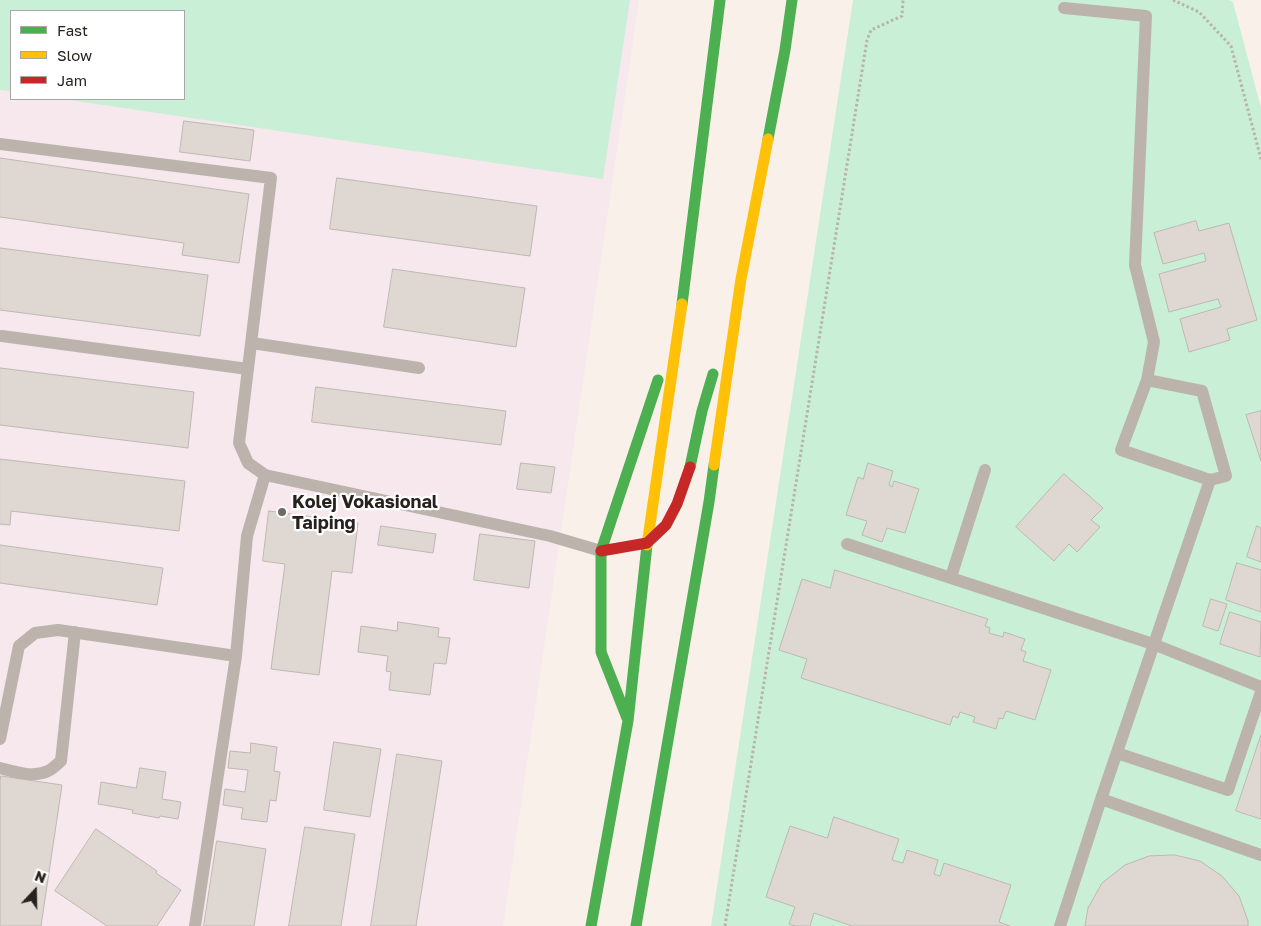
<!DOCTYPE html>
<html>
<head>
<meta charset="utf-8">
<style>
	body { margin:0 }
	#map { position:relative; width:1261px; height:926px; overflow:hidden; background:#f8f0e9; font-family:"Golos Text",sans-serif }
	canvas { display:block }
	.legend { position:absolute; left:10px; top:10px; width:175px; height:90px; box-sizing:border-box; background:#fff; border:1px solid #a9a7a5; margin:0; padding:6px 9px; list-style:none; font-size:15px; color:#27221d }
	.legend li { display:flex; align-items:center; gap:10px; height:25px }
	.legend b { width:25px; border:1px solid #a9a7a5 }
	.north { position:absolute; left:10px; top:866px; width:50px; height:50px; -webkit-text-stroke:4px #fff; paint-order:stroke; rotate:21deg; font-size:14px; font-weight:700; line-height:20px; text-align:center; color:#27221d }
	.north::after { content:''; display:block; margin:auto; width:18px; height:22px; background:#27221d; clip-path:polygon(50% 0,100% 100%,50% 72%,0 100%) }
</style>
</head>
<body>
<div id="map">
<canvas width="1261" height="926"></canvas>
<ul class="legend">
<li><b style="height:6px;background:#4caf50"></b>Fast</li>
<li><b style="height:6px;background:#ffc107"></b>Slow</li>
<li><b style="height:6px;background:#c62828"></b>Jam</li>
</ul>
<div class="north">N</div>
</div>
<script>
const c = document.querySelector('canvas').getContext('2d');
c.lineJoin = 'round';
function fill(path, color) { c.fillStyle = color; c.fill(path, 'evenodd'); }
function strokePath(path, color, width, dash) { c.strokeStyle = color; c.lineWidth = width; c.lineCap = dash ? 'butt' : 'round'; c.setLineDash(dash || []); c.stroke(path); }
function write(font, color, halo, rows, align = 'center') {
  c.font = font + ' "Golos Text",sans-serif'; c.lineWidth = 4.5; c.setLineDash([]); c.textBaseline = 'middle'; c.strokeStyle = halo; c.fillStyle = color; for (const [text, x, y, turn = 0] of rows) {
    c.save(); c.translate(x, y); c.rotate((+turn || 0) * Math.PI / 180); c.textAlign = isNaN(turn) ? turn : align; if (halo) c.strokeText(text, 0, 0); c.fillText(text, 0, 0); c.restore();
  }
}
fill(new Path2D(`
	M0,0H639L503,926H0ZM11,11H184V99H11Z`), '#f6e8ed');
fill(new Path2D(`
	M0,0H630L603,179L63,99H184V11H11V91L0,90Z
	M853,0H1229L1233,2L1261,108V926H711Z`), '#caefd7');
const building = new Path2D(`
	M184,121L254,130L250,161L180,152Z
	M0,158L249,194L239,263L182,255L184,243L0,217Z
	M337,178L537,206L530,256L330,229Z
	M1196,221L1199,231L1229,223L1257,320L1227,329L1230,340L1189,352L1180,319L1221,307L1218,299L1169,312L1159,274L1206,261L1204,253L1163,264L1154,233Z
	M0,248L208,275L200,336L0,310Z
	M393,269L525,288L516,347L384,327Z
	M0,368L194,392L188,448L0,425Z
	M316,387L506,411L501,445L312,422Z
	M1261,411V461L1246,415Z
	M0,459L185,481L179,531L11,511L10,525L0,524Z
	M521,463L555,467L551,493L517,489Z
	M868,463L893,471L889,485L892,487L894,481L919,489L905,533L887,528L882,542L862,535L867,521L846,515L858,477L863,479Z
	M1064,474L1103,508L1091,520L1100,527L1077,552L1069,544L1054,561L1016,527Z
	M269,511L358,523L352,573L332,571L319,675L271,669L285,564L263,561Z
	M381,526L436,534L433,553L378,545Z
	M1257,526L1261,528V562L1247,557Z
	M480,534L535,541L529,588L474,580Z
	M0,545L163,568L157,605L0,583Z
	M1237,563L1261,570V612L1226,600Z
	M835,570L988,619L985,626L990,628L989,633L1003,637L1004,632L1025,639L1021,650L1026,652L1023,661L1051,670L1035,720L1006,711L1003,719L999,718L996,729L973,722L975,717L960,712L958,718L953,716L950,725L801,678L807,659L779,650L802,579L830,588Z
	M1211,599L1227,604L1218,631L1203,626Z
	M1230,612L1261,622L1260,657L1220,644Z
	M398,622L439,628L438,637L450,638L446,664L434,663L430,695L389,690L391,672L386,671L388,656L358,652L361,626L397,631Z
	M1261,735V819L1236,811Z
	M334,742L381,749L370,817L324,810Z
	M251,743L277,747L274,771L280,772L276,801L270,800L267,822L241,819L243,808L223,805L225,789L245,792L248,770L228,768L230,751L250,753Z
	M397,754L442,761L416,926H371Z
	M140,768L166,772L162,799L181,802L178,819L160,816L159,818L132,813L133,810L98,804L101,782L136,788Z
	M1,776L62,785L41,926H0V782Z
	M834,817L899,839L892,860L903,863L907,850L938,860L934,874L940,876L944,863L1011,885L999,922L1010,926H852L814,913L810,926H795L789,924L795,907L766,897L790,826L827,838Z
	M305,827L355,834L341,926H289Z
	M96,829L157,871L156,873L181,890L157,926H107L55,891Z
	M217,841L266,849L254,926H204Z
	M1175,855L1200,861L1222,876L1239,896L1248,921V926H1085L1088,908L1102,883L1125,865L1149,856Z`);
fill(building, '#dfd8d2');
strokePath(building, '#beb8b3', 1);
strokePath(new Path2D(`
	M1173,0L1199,12L1231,46L1261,159
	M725,926L867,40L871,30L902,16L903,0`), '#b8b3ac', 3, [2.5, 2.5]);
strokePath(new Path2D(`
	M0,144L271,178L239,443L248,463L265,475L550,536L601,551
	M2,336L248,369
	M252,343L419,368
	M1147,380L1121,450L1210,480
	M847,544L1153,644L1261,687
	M951,577L985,470
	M0,739L19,646L35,633L58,630L236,656
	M1117,753L1228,790L1261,692
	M0,768C15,772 33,778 48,771C53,769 57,764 61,761L75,632
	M1101,799L1261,855
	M195,926L236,656L247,536L265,475
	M1060,926L1101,799L1210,480L1226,476L1202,391L1147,380L1154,342L1135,265L1146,16L1064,8`), '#bcb4ac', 12);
strokePath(new Path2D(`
	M768,139L785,50L792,0
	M682,304L720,0
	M690,467L702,411L713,374
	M627,718L601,652V551L658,380
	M591,926L628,721L647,545
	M636,926L709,502L714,465`), '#4caf50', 11);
strokePath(new Path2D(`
	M714,465L741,279L768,139
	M647,545L682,304`), '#ffc107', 11);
strokePath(new Path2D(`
	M601,551L647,543L666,525L677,504L690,467`), '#c62828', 11);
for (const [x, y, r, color] of [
	[282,512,5,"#706a64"]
]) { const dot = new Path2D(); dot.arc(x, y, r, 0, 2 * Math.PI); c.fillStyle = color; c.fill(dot); strokePath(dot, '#fff', 2); }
write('bold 18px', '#27221d', '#fff', [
	["Kolej Vokasional",292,502],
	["Taiping",292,523]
], 'left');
</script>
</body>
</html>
